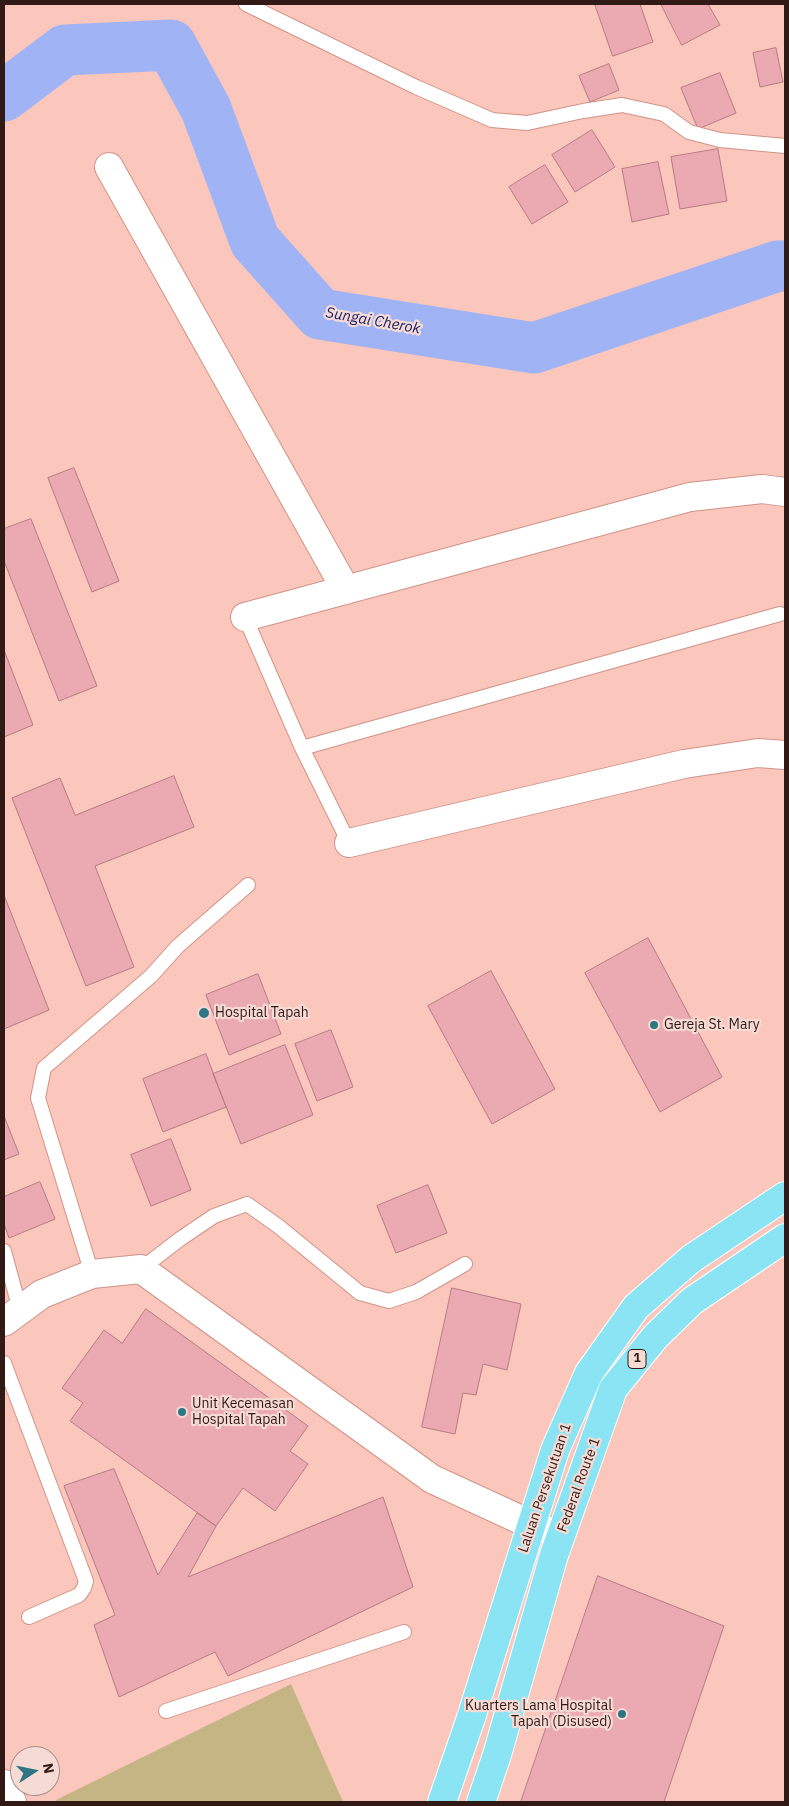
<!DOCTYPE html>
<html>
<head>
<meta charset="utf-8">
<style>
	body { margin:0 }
	#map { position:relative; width:789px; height:1806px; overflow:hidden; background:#fbc6bc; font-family:"IBM Plex Sans",sans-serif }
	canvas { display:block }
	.frame { position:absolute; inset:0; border:5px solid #311915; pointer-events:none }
	.north { position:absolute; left:10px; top:1746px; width:50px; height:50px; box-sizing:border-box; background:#f6dbd5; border:1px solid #a78d88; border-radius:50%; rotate:79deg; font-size:14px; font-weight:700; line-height:20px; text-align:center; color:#311915 }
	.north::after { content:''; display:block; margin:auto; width:18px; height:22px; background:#2f7682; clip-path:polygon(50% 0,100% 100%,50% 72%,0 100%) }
</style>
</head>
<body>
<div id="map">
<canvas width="789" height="1806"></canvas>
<div class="frame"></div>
<div class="north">N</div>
</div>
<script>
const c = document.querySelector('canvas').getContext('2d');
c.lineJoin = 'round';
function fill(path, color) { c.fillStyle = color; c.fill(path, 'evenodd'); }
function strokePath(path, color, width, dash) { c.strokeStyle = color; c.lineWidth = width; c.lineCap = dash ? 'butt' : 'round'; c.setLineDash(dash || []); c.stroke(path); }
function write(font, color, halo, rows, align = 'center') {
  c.font = font + ' "IBM Plex Sans",sans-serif'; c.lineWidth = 4.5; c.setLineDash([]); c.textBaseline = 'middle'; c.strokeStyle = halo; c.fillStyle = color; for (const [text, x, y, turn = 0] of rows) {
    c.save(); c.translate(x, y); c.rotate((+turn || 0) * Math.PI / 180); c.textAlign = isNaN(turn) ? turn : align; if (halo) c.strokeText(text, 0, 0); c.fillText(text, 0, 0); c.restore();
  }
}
fill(new Path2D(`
	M291,1684L343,1802H57L56,1800Z`), '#c6b584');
strokePath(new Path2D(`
	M4,96L65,50L171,45L206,109L255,241L320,314L534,348L778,266H785`), '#a0b3f5', 51);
const building = new Path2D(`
	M595,4H640L653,42L613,56Z
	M661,4H708L720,25L682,45Z
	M776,48L783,82L760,87L753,53Z
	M609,64L619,90L590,102L579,76Z
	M720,73L736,113L698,129L681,88Z
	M592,130L615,167L575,192L552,155Z
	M718,149L727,201L680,209L671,157Z
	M658,162L669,214L632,222L622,169Z
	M545,165L568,202L532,224L509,187Z
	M74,468L119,581L92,592L48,478Z
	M31,519L97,686L59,701L4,561V529Z
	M4,650L33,725L4,737Z
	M174,776L194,827L95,866L134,967L86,986L12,798L60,778L75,815Z
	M4,895L49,1010L4,1029Z
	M648,938L722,1077L660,1112L585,973Z
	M491,971L555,1089L492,1124L428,1006Z
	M258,974L281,1034L229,1055L206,995Z
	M331,1030L353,1087L317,1101L295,1044Z
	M285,1045L313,1115L241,1144L213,1074Z
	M206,1054L226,1107L163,1132L143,1079Z
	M4,1116L19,1154L4,1160Z
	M171,1139L191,1190L151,1206L131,1155Z
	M40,1182L55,1219L9,1238L4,1224V1197Z
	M428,1185L447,1233L396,1253L377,1206Z
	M452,1288L521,1304L507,1370L483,1364L476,1395L463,1393L455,1434L422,1427Z
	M146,1309L308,1426L290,1451L308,1464L275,1511L243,1488L216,1526L70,1421L83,1403L62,1388L104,1330L122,1343Z
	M114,1469L158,1575L197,1513L216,1526L188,1577L383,1497L413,1587L228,1676L215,1652L119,1697L94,1625L115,1615L64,1486Z
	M598,1576L724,1626L664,1802H521Z`);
fill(building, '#eba9b1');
strokePath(building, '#b87a82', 1);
const service = new Path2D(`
	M246,4L416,87L492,120L527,123L583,111L622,105L664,114L689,132L720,140L785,146
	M245,617L302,748L349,843
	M302,748L780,614
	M4,1251L20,1310
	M141,1269L180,1239L214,1216L247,1204L278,1226L360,1293L389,1301L416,1292L465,1264
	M92,1274L38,1098L44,1068L151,976L178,946L248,885
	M4,1363L86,1581L84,1588L79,1595L29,1617
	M166,1711L404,1632`);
const minor = new Path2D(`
	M109,167L346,590
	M245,617L690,497L762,489L785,492
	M349,843L684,764L758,753L785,755
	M4,1322L42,1294L92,1274L141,1269L432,1479L532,1525L561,1535
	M4,1784L12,1802`);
const trunk = new Path2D(`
	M442,1802L471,1718L555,1450L589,1373L636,1307L691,1259L785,1196
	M481,1802L497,1755L554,1555L613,1389L655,1337L692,1301L785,1238`);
strokePath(service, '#d19387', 16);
strokePath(minor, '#d19387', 30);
strokePath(trunk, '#fff', 30);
strokePath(service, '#fff', 14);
strokePath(minor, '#fff', 28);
strokePath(trunk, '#8ae4f4', 28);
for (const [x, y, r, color] of [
	[204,1013,6,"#2f7682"],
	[654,1025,5,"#2f7682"],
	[182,1412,5,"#2f7682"],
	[622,1714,5,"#2f7682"]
]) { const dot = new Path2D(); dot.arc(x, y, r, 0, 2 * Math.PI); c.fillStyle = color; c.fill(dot); strokePath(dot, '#f6dbd5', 2); }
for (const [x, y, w] of [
	[637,1359,18]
]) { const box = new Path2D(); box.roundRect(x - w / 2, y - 9.5, w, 19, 4); c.fillStyle = '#f6dbd5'; c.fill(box); strokePath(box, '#311915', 1); }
write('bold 12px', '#311915', null, [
	["1",637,1359]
]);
write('14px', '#311915', '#f6dbd5', [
	["Hospital Tapah",215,1013],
	["Gereja St. Mary",664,1025],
	["Unit Kecemasan",192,1404],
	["Hospital Tapah",192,1420],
	["Kuarters Lama Hospital",612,1706,"right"],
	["Tapah (Disused)",612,1722,"right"]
], 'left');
write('14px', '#311915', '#f6dbd5', [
	["Federal Route 1",579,1485,-70],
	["Laluan Persekutuan 1",545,1488,-71]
]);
write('italic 15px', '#181f68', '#f6dbd5', [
	["Sungai Cherok",373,321,10]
]);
</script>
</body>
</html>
